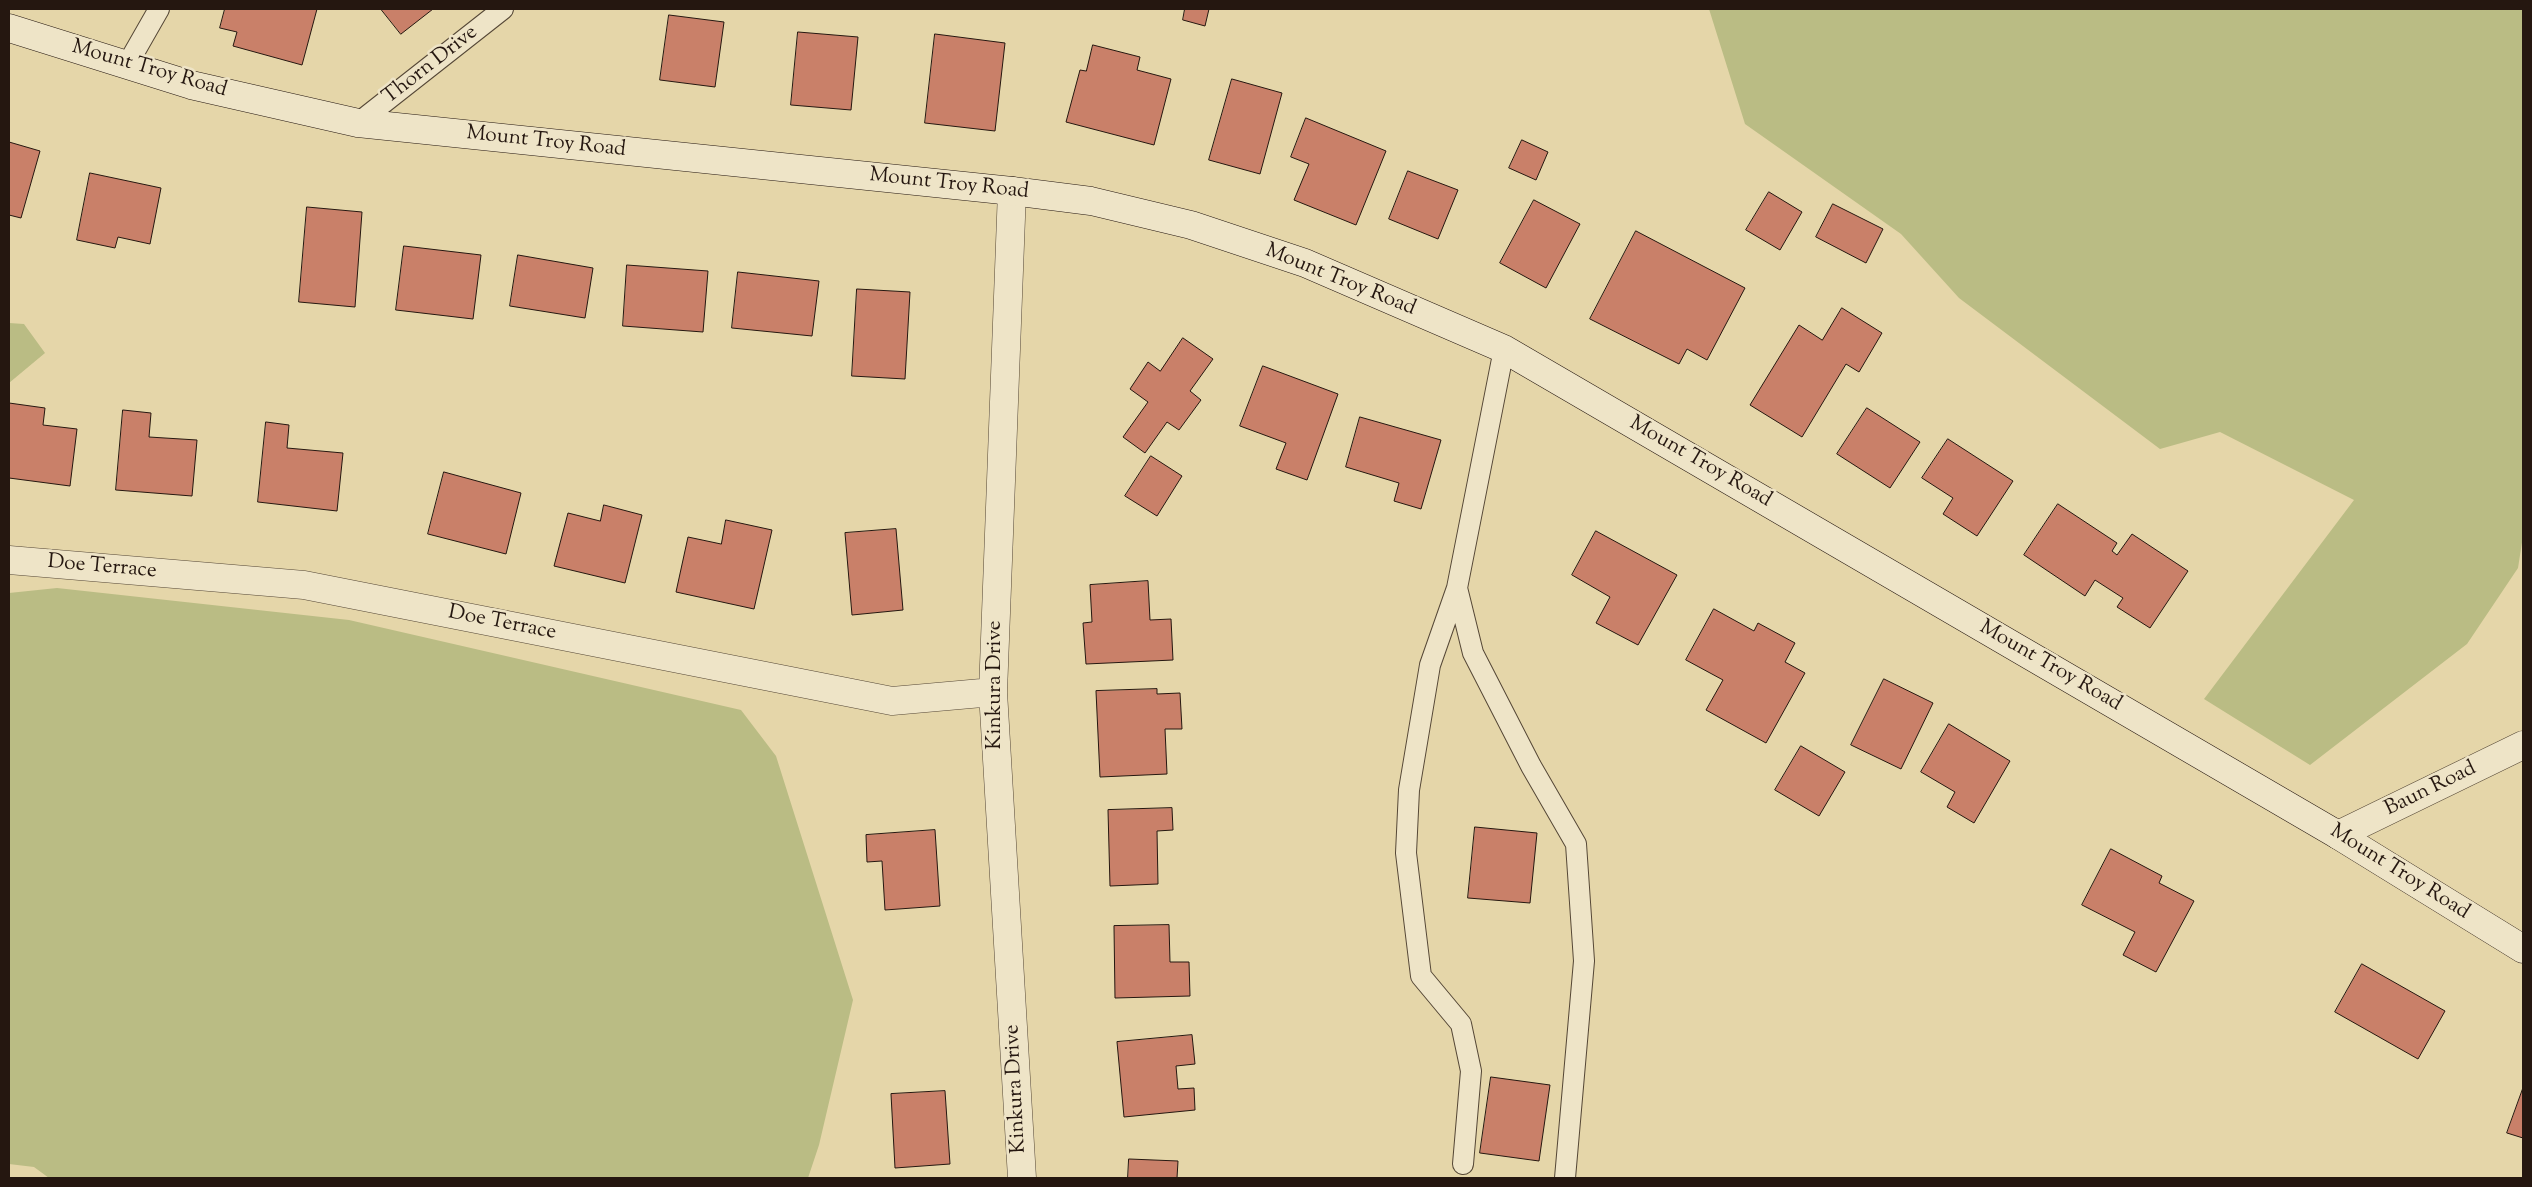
<!DOCTYPE html>
<html>
<head>
<meta charset="utf-8">
<style>
	body { margin:0 }
	#map { position:relative; width:2532px; height:1187px; overflow:hidden; background:#e5d6a9; font-family:"Sorts Mill Goudy",serif }
	canvas { display:block }
	.frame { position:absolute; inset:0; border:10px solid #251710; pointer-events:none }
</style>
</head>
<body>
<div id="map">
<canvas width="2532" height="1187"></canvas>
<div class="frame"></div>
</div>
<script>
const c = document.querySelector('canvas').getContext('2d');
c.lineJoin = 'round';
function fill(path, color) { c.fillStyle = color; c.fill(path, 'evenodd'); }
function strokePath(path, color, width, dash) { c.strokeStyle = color; c.lineWidth = width; c.lineCap = dash ? 'butt' : 'round'; c.setLineDash(dash || []); c.stroke(path); }
function write(font, color, halo, rows, align = 'center') {
  c.font = font + ' "Sorts Mill Goudy",serif'; c.lineWidth = 5; c.setLineDash([]); c.textBaseline = 'middle'; c.strokeStyle = halo; c.fillStyle = color; for (const [text, x, y, turn = 0] of rows) {
    c.save(); c.translate(x, y); c.rotate((+turn || 0) * Math.PI / 180); c.textAlign = isNaN(turn) ? turn : align; if (halo) c.strokeText(text, 0, 0); c.fillText(text, 0, 0); c.restore();
  }
}
fill(new Path2D(`
	M1709,9H2523V536L2518,568L2467,644L2310,765L2204,699L2354,500L2220,432L2160,449L1959,298L1901,234L1745,124Z
	M9,323L24,324L45,353L9,383Z
	M57,588L349,620L741,710L776,756L853,1000L819,1145L808,1178H49L34,1167L9,1164V593Z`), '#babc84');
const building = new Path2D(`
	M225,9H317L302,65L233,46L237,32L220,28Z
	M381,9H433L401,34Z
	M1185,9H1209L1205,26L1183,20Z
	M669,15L724,22L715,87L660,80Z
	M798,32L858,37L851,110L791,105Z
	M935,34L1005,43L995,131L925,123Z
	M1093,45L1140,57L1137,70L1171,79L1154,145L1066,122L1080,70L1086,71Z
	M1232,79L1282,93L1260,174L1209,160Z
	M1306,118L1386,151L1356,225L1294,200L1309,164L1291,157Z
	M1522,140L1548,152L1536,180L1509,168Z
	M9,142L40,151L21,218L9,215Z
	M1408,171L1458,190L1438,239L1389,219Z
	M90,173L161,188L150,244L118,237L115,248L77,240Z
	M1769,192L1802,212L1780,250L1746,230Z
	M1534,200L1580,224L1546,288L1500,263Z
	M1833,204L1883,229L1866,263L1816,237Z
	M307,207L362,212L355,307L299,302Z
	M1636,231L1745,288L1707,360L1687,349L1679,364L1590,319Z
	M404,246L481,255L473,319L396,310Z
	M518,255L593,268L585,318L510,306Z
	M627,265L708,271L703,332L623,326Z
	M738,272L819,281L812,336L732,328Z
	M857,289L910,292L905,379L852,376Z
	M1842,308L1882,333L1859,372L1846,364L1802,437L1750,405L1799,325L1822,340Z
	M1183,338L1213,359L1190,391L1201,400L1179,430L1167,422L1145,453L1123,437L1148,402L1130,389L1148,362L1160,371Z
	M1263,366L1338,394L1307,480L1276,469L1286,443L1240,426Z
	M9,403L45,408L43,425L77,429L70,486L9,478Z
	M1867,408L1920,442L1890,488L1837,454Z
	M123,410L151,413L149,437L197,440L192,496L116,490Z
	M1360,417L1441,440L1421,509L1394,501L1399,483L1346,467Z
	M266,422L289,425L287,448L343,453L337,511L258,502Z
	M1948,439L2013,481L1977,536L1943,514L1953,498L1922,478Z
	M1151,456L1182,476L1157,516L1125,496Z
	M444,472L521,493L506,554L428,534Z
	M2058,504L2117,543L2112,551L2117,555L2132,534L2188,571L2150,628L2117,607L2123,598L2095,580L2085,596L2024,555Z
	M604,505L642,515L625,583L554,566L568,513L600,521Z
	M726,520L772,530L754,609L676,592L688,537L721,544Z
	M896,529L903,610L852,615L845,533Z
	M1596,531L1677,575L1638,645L1596,623L1610,597L1572,575Z
	M1148,581L1150,620L1171,619L1173,660L1086,664L1083,623L1092,622L1090,585Z
	M1714,609L1754,631L1758,623L1795,643L1785,662L1805,673L1766,743L1706,710L1723,680L1686,660Z
	M1884,679L1933,703L1901,769L1851,745Z
	M1157,689V694L1180,693L1182,729H1165L1167,774L1100,777L1096,691Z
	M1949,724L2010,761L1974,823L1947,807L1955,792L1921,772Z
	M1801,746L1845,772L1819,816L1775,790Z
	M1172,808L1173,830L1157,831L1158,884L1110,886L1108,810Z
	M1475,827L1537,833L1530,903L1468,898Z
	M935,830L940,906L885,910L882,861L867,862L866,835Z
	M2111,849L2162,876L2159,883L2194,901L2156,972L2123,955L2135,932L2082,905Z
	M1169,925L1170,962H1189L1190,996L1115,998L1114,926Z
	M2362,964L2445,1011L2418,1059L2335,1012Z
	M1192,1035L1195,1064L1176,1066L1178,1089L1194,1088L1195,1110L1124,1117L1117,1042Z
	M1491,1077L1550,1085L1539,1161L1480,1153Z
	M2523,1088V1138L2507,1133Z
	M945,1091L950,1164L895,1168L891,1094Z
	M1129,1159L1178,1161L1177,1178H1128Z`);
fill(building, '#c98069');
strokePath(building, '#251710', 1);
const lane = new Path2D(`
	M127,65L159,9
	M358,123L503,9
	M1504,349L1457,588L1473,653L1531,766L1576,844L1584,961L1565,1178
	M1457,588L1430,665L1409,790L1406,853L1421,976L1461,1024L1471,1071L1463,1164`);
const street = new Path2D(`
	M1012,191L993,692L1022,1178
	M9,560L304,585L892,701L993,692
	M2338,835L2523,745`);
const secondary = new Path2D(`
	M9,28L191,85L358,123L1012,191L1091,201L1191,225L1305,263L1504,349L2338,835L2523,949`);
strokePath(lane, '#554736', 22);
strokePath(street, '#554736', 29);
strokePath(secondary, '#251710', 29);
strokePath(lane, '#eee4c7', 20);
strokePath(street, '#eee4c7', 28);
strokePath(secondary, '#eee4c7', 28);
write('21px', '#251710', '#eee4c7', [
	["Thorn Drive",431,66,-38],
	["Mount Troy Road",149,70,16],
	["Mount Troy Road",546,143,6],
	["Mount Troy Road",949,185,6],
	["Mount Troy Road",1340,281,22],
	["Mount Troy Road",1700,463,30],
	["Doe Terrace",102,568,5],
	["Doe Terrace",502,624,11],
	["Mount Troy Road",2050,667,30],
	["Kinkura Drive",996,685,-90],
	["Baun Road",2431,790,-26],
	["Mount Troy Road",2399,873,32],
	["Kinkura Drive",1017,1089,-93]
]);
</script>
</body>
</html>
